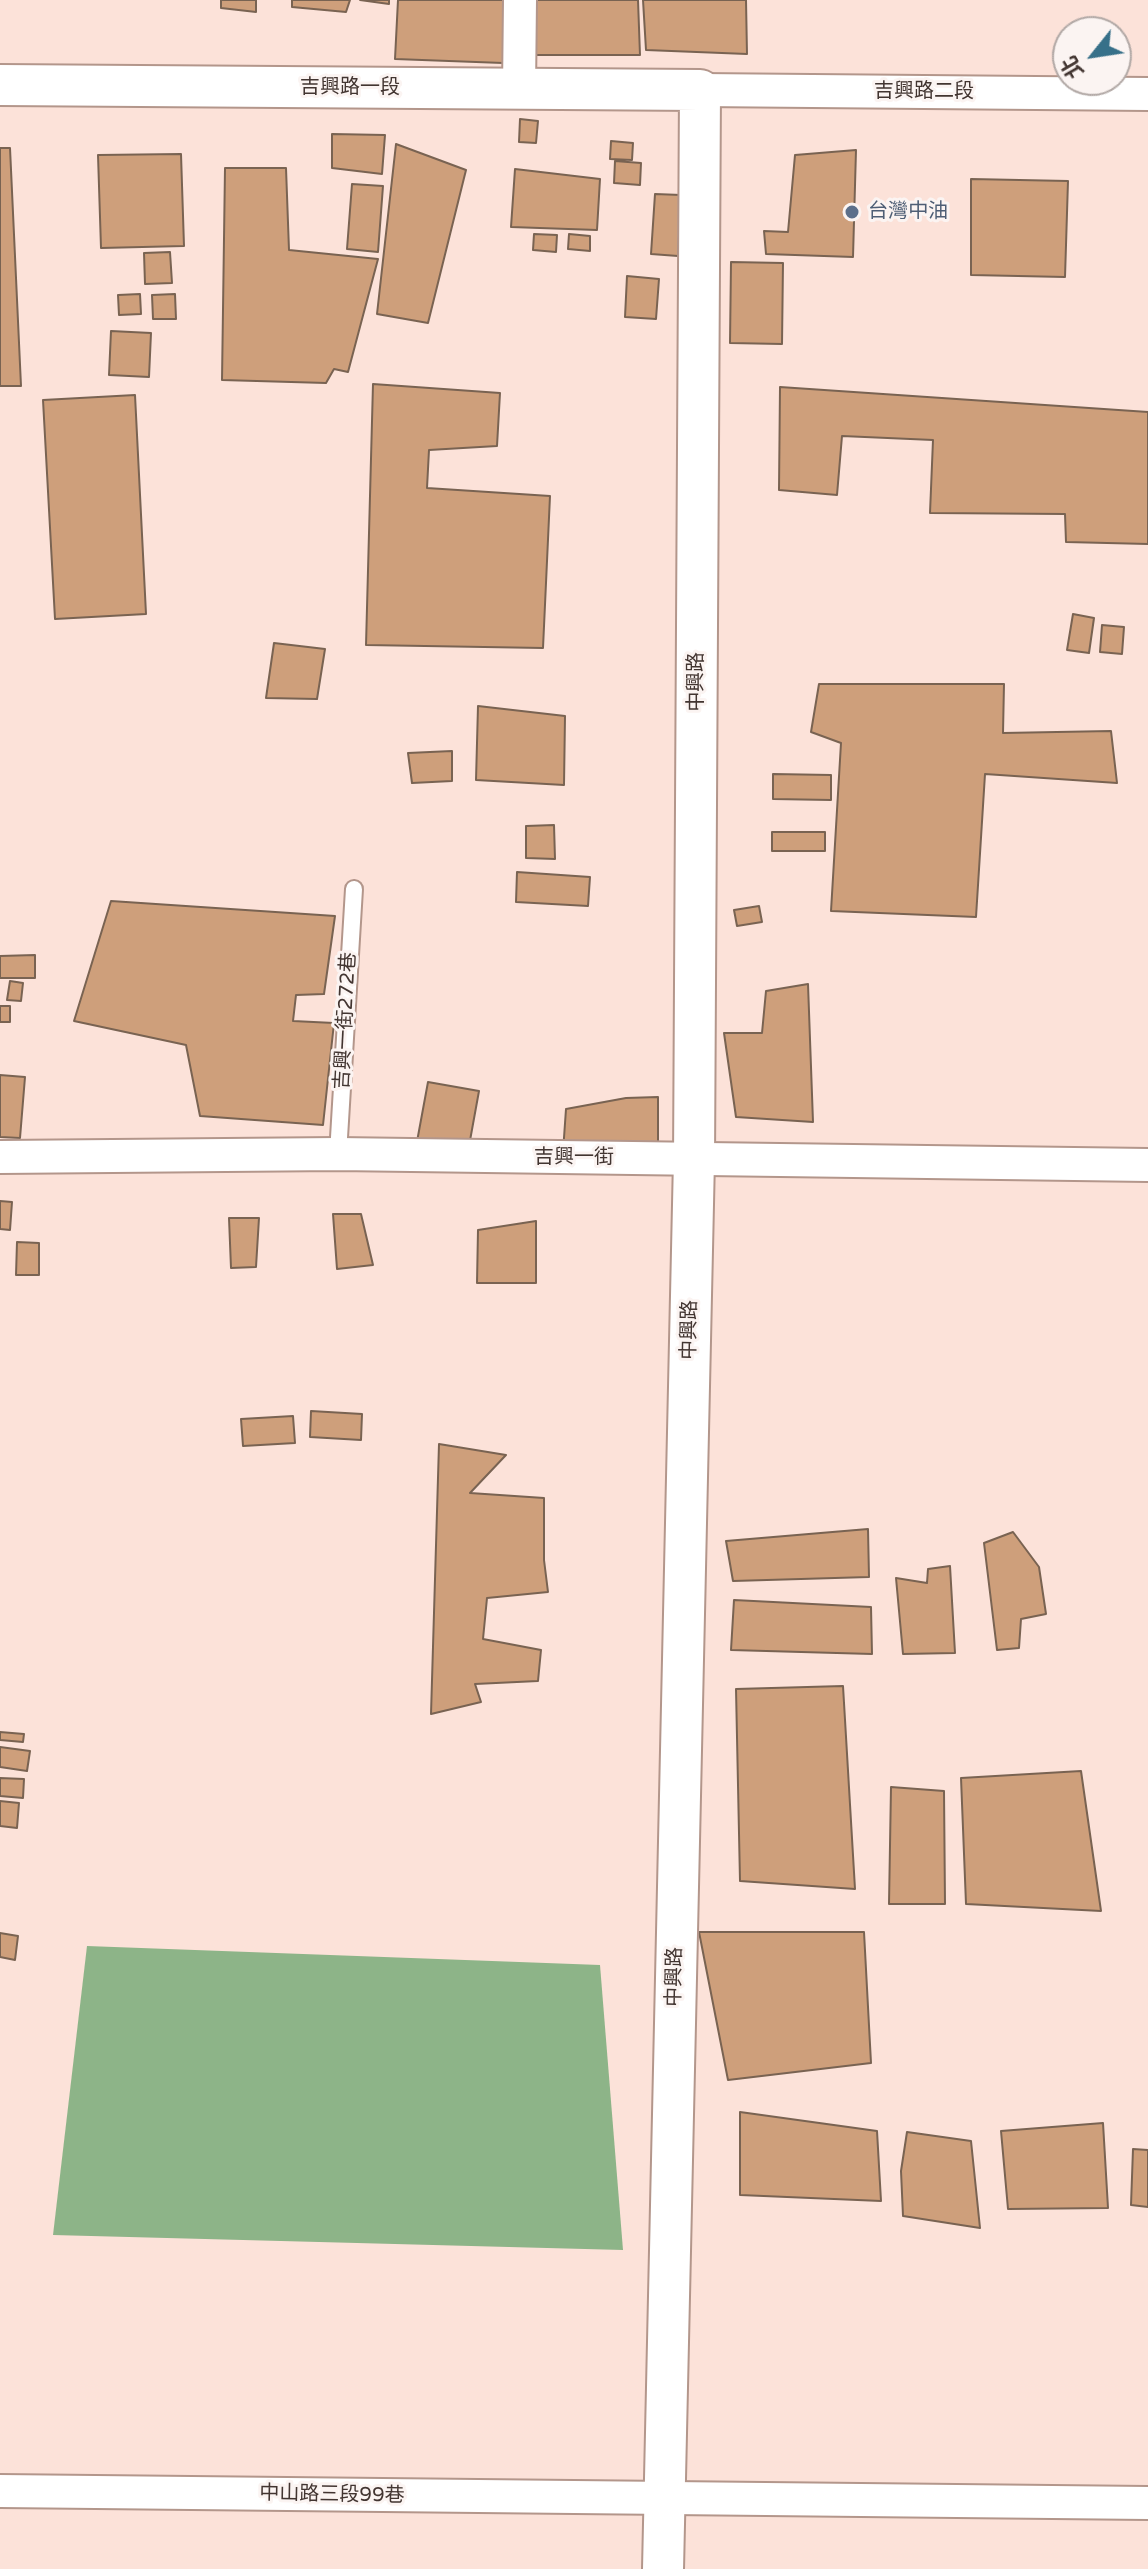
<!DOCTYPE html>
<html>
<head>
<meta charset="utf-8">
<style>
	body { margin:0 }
	#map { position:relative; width:1148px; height:2569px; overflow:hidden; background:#fce2d9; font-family:"Varela Round","Noto Sans TC",sans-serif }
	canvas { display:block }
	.north { position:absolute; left:1052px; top:16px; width:80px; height:80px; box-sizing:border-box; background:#fbf4f2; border:2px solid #b1a8a5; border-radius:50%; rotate:240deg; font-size:22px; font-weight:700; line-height:32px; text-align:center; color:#423531 }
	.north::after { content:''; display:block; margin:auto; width:28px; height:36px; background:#377089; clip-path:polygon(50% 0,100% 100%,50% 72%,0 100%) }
</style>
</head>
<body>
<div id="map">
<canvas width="1148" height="2569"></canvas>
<div class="north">北</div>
</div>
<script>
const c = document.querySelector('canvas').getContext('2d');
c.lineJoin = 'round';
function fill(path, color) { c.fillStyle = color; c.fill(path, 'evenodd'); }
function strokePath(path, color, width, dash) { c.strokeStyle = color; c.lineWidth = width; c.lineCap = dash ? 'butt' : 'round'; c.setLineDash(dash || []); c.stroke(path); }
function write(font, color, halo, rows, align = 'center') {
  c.font = font + ' "Varela Round","Noto Sans TC",sans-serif'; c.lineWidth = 6; c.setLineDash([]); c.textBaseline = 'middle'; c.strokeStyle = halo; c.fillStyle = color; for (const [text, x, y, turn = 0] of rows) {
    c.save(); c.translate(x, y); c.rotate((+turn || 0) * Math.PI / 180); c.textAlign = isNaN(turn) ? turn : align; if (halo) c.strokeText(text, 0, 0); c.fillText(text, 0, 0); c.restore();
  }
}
fill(new Path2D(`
	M87,1946L600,1965L623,2250L53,2235Z`), '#8db488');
const building = new Path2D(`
	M221,0H256V12L221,8Z
	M292,0H350L346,12L292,7Z
	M360,0H389V4Z
	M398,0H503V63L395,59Z
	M526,0H638L640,55H525Z
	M643,0H746L747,54L646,50Z
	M520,119L538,121L536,143L519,142Z
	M332,134L385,135L382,174L332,168Z
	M611,141L633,143L632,160L610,159Z
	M396,144L466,170L428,323L377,314Z
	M0,148H10L21,386H0Z
	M856,150L853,257L766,254L764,231L788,232L795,155Z
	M181,154L184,246L101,248L98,155Z
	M615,161L641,163L640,185L614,183Z
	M225,168H286L289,250L378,259L348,372L334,369L326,383L222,380Z
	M515,169L600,179L597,230L511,227Z
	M971,179L1068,181L1065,277L971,275Z
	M352,184L383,186L378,252L347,249Z
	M655,194L681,195L678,256L651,254Z
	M534,234L557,235L556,252L533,250Z
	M569,234L590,236V251L568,249Z
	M170,252L172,283L145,284L144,253Z
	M731,262L783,263L782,344L730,343Z
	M627,276L659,279L656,319L625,317Z
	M140,294L141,314L119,315L118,295Z
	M175,294L176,319H153L152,295Z
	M111,331L151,333L149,377L109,375Z
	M373,384L500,393L497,446L429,450L427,488L550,496L543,648L366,645Z
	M780,387L1148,412V544L1066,542L1065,514L930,513L933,440L842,436L837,495L779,490Z
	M135,395L146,614L55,619L43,400Z
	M1073,614L1094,618L1089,653L1067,650Z
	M1102,625L1124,627L1122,654L1100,652Z
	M274,643L325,649L317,699L266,698Z
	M819,684H1004L1003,733L1111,731L1117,783L985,774L976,917L831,911L841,743L811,732Z
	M478,706L565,716L564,785L476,780Z
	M452,751V781L412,783L408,753Z
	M773,774L831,775V800L773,799Z
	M554,825L555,859L526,858V826Z
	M772,832H825V851H772Z
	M517,872L590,877L588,906L516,902Z
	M111,901L335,916L324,994L296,995L293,1021L334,1023L323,1125L200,1116L186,1045L74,1021Z
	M759,906L762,922L737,926L734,910Z
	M35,955V978H0V956Z
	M10,981L23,983L21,1001L7,1000Z
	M808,984L813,1122L736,1117L724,1033H762L766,991Z
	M0,1006H10V1022H0Z
	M0,1075L25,1077L20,1138L0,1137Z
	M428,1082L479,1091L467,1157L416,1147Z
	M658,1097V1155L563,1152L566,1109L626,1098Z
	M0,1201L12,1202L10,1230L0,1229Z
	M333,1214H361L373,1265L337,1269Z
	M229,1218H259L256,1267L231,1268Z
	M536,1221V1283H477L478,1230Z
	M17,1242L39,1243V1275H16Z
	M311,1411L362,1414L361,1440L310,1437Z
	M293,1416L295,1443L243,1446L241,1419Z
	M439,1444L506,1455L470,1493L544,1498V1560L548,1592L487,1598L483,1639L541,1650L538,1681L475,1684L481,1702L431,1714Z
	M868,1529L869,1577L733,1581L726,1541Z
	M1013,1532L1039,1567L1046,1614L1021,1619L1019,1648L997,1650L984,1543Z
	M950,1566L955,1653L903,1654L896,1578L927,1583L928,1569Z
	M734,1600L871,1607L872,1654L731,1650Z
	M843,1686L855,1889L740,1881L736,1689Z
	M0,1732L24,1734L23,1742L0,1740Z
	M0,1747L30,1751L27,1771L0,1767Z
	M1081,1771L1101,1911L966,1904L961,1778Z
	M0,1778L24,1779L23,1798L0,1796Z
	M891,1787L944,1791L945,1904H889Z
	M0,1801L19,1803L17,1828L0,1826Z
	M699,1932H864L871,2063L728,2080Z
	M0,1933L18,1936L15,1960L0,1957Z
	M740,2112L877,2131L881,2201L740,2195Z
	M1103,2123L1108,2208L1008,2209L1001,2131Z
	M907,2132L971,2141L980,2228L903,2216L901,2171Z
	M1133,2149L1148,2150V2207L1131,2205Z`);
fill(building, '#ce9f7b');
strokePath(building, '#796352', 2);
const service = new Path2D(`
	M338,1154L354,889`);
const minor = new Path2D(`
	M519,89L520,0
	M700,90L1148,94
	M0,1157L338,1154L1148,1165
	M0,2491L1148,2503`);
const tertiary = new Path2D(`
	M0,85L700,90L694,1159L663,2569`);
strokePath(service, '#b3968b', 20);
strokePath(minor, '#b3968b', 36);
strokePath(tertiary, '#b3968b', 44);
strokePath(service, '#fff', 16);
strokePath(minor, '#fff', 32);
strokePath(tertiary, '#fff', 40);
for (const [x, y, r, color] of [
	[852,212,8,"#5c6f8a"]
]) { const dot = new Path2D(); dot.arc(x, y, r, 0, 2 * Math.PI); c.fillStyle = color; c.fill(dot); strokePath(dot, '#fbf4f2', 3); }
write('20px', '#423531', '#fbf4f2', [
	["吉興路一段",350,88],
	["吉興路二段",924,92],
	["中興路",697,682,-90],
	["吉興一街272巷",346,1021,-87],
	["吉興一街",574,1158],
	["中興路",690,1330,-89],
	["中興路",675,1977,-89],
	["中山路三段99巷",332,2495,1]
]);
write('20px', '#4e5e75', '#fbf4f2', [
	["台灣中油",868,212]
], 'left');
</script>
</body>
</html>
